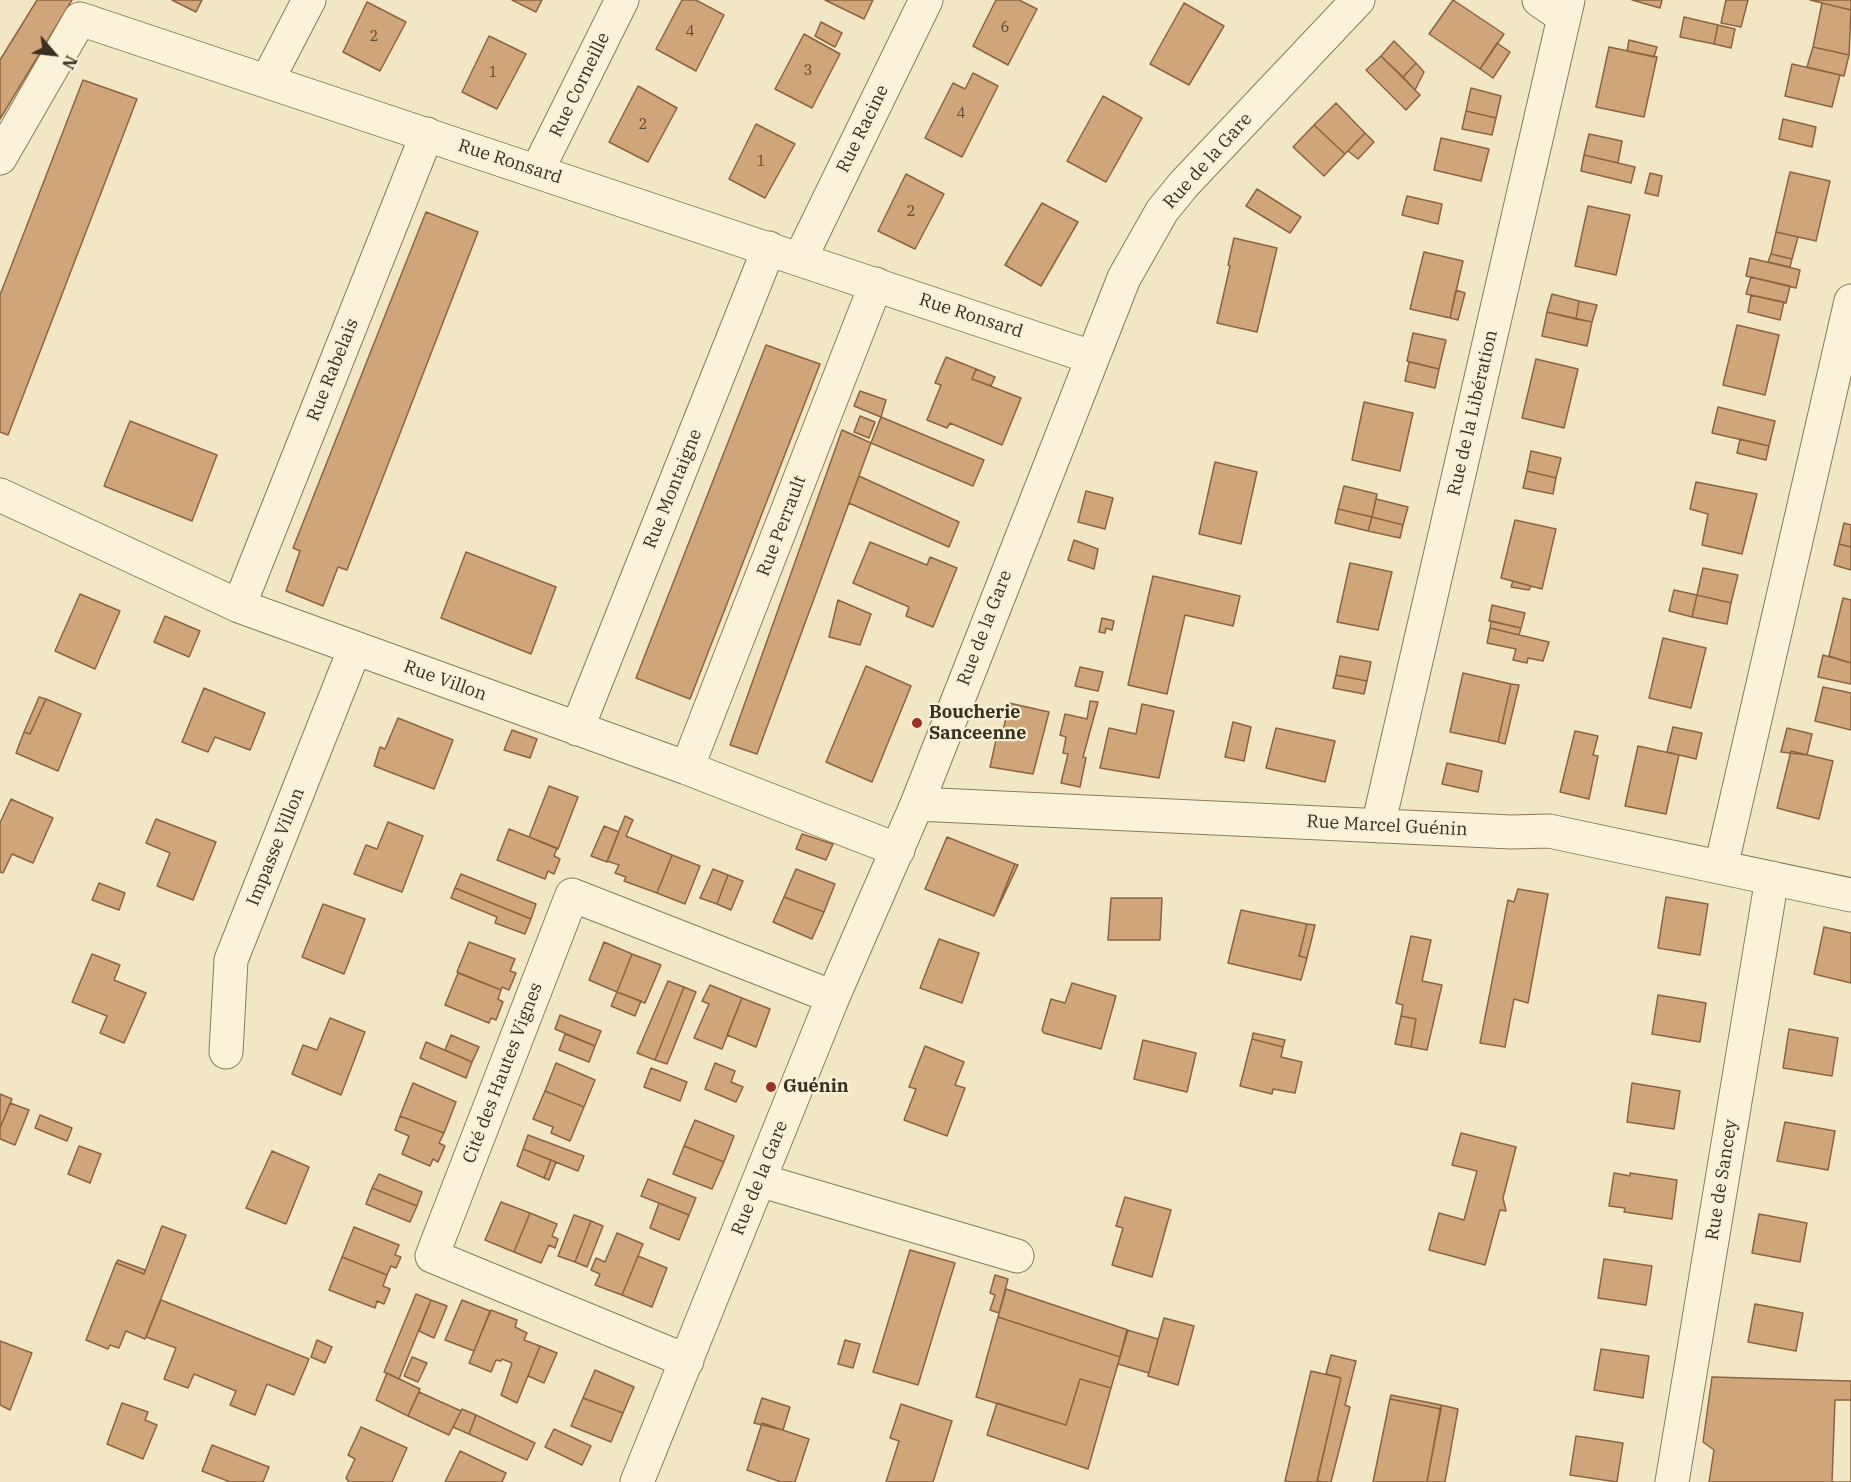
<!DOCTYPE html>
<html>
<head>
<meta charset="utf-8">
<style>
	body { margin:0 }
	#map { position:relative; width:1851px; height:1482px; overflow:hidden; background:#f1e7c5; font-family:"IBM Plex Serif",serif }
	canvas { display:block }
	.north { position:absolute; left:24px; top:24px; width:60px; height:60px; -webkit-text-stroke:4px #f7f0d5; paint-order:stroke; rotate:118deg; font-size:16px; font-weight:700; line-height:24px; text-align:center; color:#3c2f1f }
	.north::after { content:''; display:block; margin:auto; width:21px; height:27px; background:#3c2f1f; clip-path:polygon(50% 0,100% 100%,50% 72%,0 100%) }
</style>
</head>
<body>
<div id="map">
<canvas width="1851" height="1482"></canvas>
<div class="north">N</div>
</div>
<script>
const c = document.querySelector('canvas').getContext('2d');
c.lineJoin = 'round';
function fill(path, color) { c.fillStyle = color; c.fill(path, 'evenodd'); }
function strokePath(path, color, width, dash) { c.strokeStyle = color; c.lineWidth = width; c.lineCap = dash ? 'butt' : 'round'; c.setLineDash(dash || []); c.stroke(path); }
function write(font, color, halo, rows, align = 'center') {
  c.font = font + ' "IBM Plex Serif",serif'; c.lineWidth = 4.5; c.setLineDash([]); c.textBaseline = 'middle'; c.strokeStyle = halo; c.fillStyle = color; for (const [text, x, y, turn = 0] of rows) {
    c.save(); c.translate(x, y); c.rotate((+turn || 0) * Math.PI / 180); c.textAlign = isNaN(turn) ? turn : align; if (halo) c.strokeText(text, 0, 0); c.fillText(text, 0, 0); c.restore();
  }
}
const building = new Path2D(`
	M37,0H72L0,119V60Z
	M172,0H202L196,12Z
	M512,0H542L536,12Z
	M682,0H696L724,15L696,71L656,49Z
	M825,0H873L864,19Z
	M996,0H1019L1037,9L1008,65L973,46Z
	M1453,0L1504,34L1480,69L1429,34Z
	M1632,0H1662L1660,8Z
	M1726,0H1748L1741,27L1721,23Z
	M1810,0H1851V10L1822,3Z
	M367,2L406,22L380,71L343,52Z
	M1184,3L1224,26L1189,85L1150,64Z
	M1822,3L1851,10L1849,55L1813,47Z
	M1684,17L1718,25L1714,44L1680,37Z
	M821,22L842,33L835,47L815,36Z
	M1718,25L1735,29L1731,48L1714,44Z
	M804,34L840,54L812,108L775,89Z
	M489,36L526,54L497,109L462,92Z
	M1629,40L1657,47L1654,57L1627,51Z
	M1394,41L1416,63L1403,77L1381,56Z
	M1497,43L1510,52L1493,78L1480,69Z
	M1609,47L1657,57L1644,117L1596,107Z
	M1813,47L1849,55L1844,76L1807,67Z
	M1381,56L1420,95L1406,110L1366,70Z
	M1416,63L1424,72L1415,90L1403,77Z
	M1792,64L1840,75L1832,107L1785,96Z
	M973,73L998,86L962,157L925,138L953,83L965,89Z
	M83,80L137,99L8,435L0,432V295Z
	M638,86L677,108L648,162L609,142Z
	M1471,88L1501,96L1496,118L1466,111Z
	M1103,96L1142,118L1106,182L1067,161Z
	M1336,103L1365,133L1345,154L1314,125Z
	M1466,111L1496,118L1492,135L1462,129Z
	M1783,119L1816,127L1812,147L1779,139Z
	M756,124L795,144L765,198L729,179Z
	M1314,125L1345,154L1324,176L1293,147Z
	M1365,133L1374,142L1358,159L1348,151Z
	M1589,134L1622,141L1618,163L1584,155Z
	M1441,138L1489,149L1481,181L1434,170Z
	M1584,155L1635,167L1631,183L1581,171Z
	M1790,172L1830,181L1816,241L1776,232Z
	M1650,173L1662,176L1658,196L1645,193Z
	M906,174L944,194L915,249L878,231Z
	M1257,189L1301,217L1290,233L1246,206Z
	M1407,196L1442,204L1438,224L1402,215Z
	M1042,203L1078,222L1041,286L1005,265Z
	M1588,206L1630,215L1616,275L1575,266Z
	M426,212L478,232L347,570L338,567L323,606L286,591L300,551L293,548Z
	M1776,232L1798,237L1792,259L1771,254Z
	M1234,238L1277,248L1257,332L1217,323L1230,266L1228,265Z
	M1424,252L1463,261L1450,318L1410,309Z
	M1771,254L1792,259L1790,267L1768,262Z
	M1750,258L1800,270L1796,288L1746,276Z
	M1751,277L1790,286L1786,303L1746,294Z
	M1456,290L1465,293L1458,320L1450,318Z
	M1552,294L1579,301L1576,319L1547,312Z
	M1751,295L1784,302L1780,320L1748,312Z
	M1579,301L1597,305L1592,322L1576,319Z
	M1547,312L1592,322L1587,346L1542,336Z
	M1737,325L1779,335L1765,395L1723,385Z
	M1413,333L1446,340L1439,369L1407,361Z
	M766,345L820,364L690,699L636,678Z
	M946,357L976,369L972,379L1021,398L1002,445L950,423L947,428L927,420L941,385L935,383Z
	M1536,359L1578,369L1564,428L1522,418Z
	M1409,362L1439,369L1435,388L1405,381Z
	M976,369L995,377L991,386L972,379Z
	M860,391L886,400L881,417L854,406Z
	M1364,402L1413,413L1400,471L1352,460Z
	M1718,407L1775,421L1769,446L1712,433Z
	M860,416L875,422L869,438L854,432Z
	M881,417L984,460L973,486L871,443Z
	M130,421L217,455L192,521L104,486Z
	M842,430L871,443L757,754L730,745Z
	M1740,439L1769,446L1766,460L1737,453Z
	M1531,451L1561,458L1556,478L1527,471Z
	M1215,462L1257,472L1241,544L1199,534Z
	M1527,471L1556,478L1553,494L1523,488Z
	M859,476L959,522L949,547L849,503Z
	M1696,482L1757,494L1742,554L1702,545L1708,514L1690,509Z
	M1344,486L1377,494L1372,517L1338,509Z
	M1086,491L1113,498L1105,529L1078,522Z
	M1376,499L1408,507L1403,525L1372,517Z
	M1338,509L1372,517L1368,531L1335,523Z
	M1372,517L1403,525L1400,538L1368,531Z
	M1515,520L1556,529L1542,589L1501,578Z
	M1844,523L1851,525V547L1839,544Z
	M1074,540L1098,549L1094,569L1068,560Z
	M870,542L927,565L930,557L957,568L933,627L906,616L909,607L853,583Z
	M1839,544L1851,547V570L1834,565Z
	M466,552L556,587L531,654L441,618Z
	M1350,563L1392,572L1378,630L1337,622Z
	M1703,568L1738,575L1731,603L1697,595Z
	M1153,576L1240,596L1233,626L1185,615L1167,694L1128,685Z
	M1513,581L1531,586L1529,590L1511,587Z
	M1674,590L1697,595L1692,617L1669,611Z
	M80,594L120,611L95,669L55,651Z
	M1697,595L1731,603L1727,624L1692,617Z
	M1843,598L1851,600V663L1829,656Z
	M838,600L871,614L860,645L829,637Z
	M1492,605L1525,613L1521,628L1489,621Z
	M165,616L200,631L189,657L154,642Z
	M1102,618L1114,621L1112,630L1106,628L1105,633L1099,632Z
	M1491,621L1521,628L1519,635L1490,628Z
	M1490,628L1549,642L1543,661L1528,658L1527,663L1513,660L1516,649L1487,643Z
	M1663,638L1706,648L1691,708L1649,698Z
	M1823,655L1851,663V684L1818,677Z
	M1340,656L1371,662L1367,681L1336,675Z
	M866,666L911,686L872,782L826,762Z
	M1080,667L1103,672L1098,691L1075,686Z
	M1463,673L1511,684L1498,742L1450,732Z
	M1336,675L1367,681L1364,694L1333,688Z
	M1511,684L1519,685L1505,744L1498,742Z
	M1823,687L1851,693V730L1815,721Z
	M204,688L265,713L250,750L215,737L208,752L182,742Z
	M39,697L46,699L30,734L24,732Z
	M46,699L81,714L58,771L16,753L24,732L30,734Z
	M1090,701L1098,702L1083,757L1086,758L1080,787L1061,783L1068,754L1063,753L1066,737L1060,735L1065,714L1087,719Z
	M1009,703L1049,712L1033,774L990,767L996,740L1001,741Z
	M1142,704L1174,711L1159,778L1100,768L1109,728L1136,734Z
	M398,718L453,740L434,789L374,766L380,747L385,749Z
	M1233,722L1251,727L1244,761L1225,757Z
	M1673,727L1702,733L1696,759L1667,752Z
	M1276,728L1335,741L1325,782L1266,768Z
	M1787,728L1812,734L1807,755L1781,752Z
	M512,730L537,739L530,758L504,750Z
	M1575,731L1598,736L1593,755L1598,756L1589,799L1560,792Z
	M1638,746L1679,755L1666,814L1625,806Z
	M1791,751L1833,761L1819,819L1777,808Z
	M1447,763L1482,771L1478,792L1442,784Z
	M549,786L578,797L558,849L529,837Z
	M11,799L53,818L33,863L12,854L3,873L0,872V823Z
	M625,816L633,820L626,836L672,855L657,893L624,881L626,877L615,873L619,865L607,861Z
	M156,819L216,842L193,900L157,886L170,853L146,843Z
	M388,822L423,836L402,892L354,874L366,845L377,849Z
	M604,826L619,832L607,862L591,856Z
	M509,829L557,848L554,856L560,859L554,874L548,871L545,879L497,860Z
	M802,834L833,844L826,860L796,849Z
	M947,837L1015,864L994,916L925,889Z
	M672,855L700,866L685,904L657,893Z
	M1015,864L1018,865L994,916L1007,883Z
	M713,869L728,875L717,904L700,898Z
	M796,869L835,884L824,912L784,897Z
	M461,874L536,904L531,919L455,888Z
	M728,875L743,881L731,910L717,904Z
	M99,883L125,893L119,910L92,900Z
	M455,888L531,919L525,934L495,923L497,917L451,898Z
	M1518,889L1548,894L1528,1003L1514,999L1505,1047L1480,1043L1508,900L1514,902Z
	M784,897L824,912L812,939L773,922Z
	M1666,897L1708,904L1700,955L1658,948Z
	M1111,898H1162L1160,940H1108Z
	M323,904L365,919L344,974L302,957Z
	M1241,910L1307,924L1299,956L1307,958L1301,980L1228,963Z
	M1307,924L1315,925L1307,958L1299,956Z
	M1824,927L1851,933V983L1814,974Z
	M1411,936L1431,940L1422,981L1442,985L1427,1050L1411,1047L1416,1019L1401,1016L1403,1005L1396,1003Z
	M939,939L979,953L962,1003L920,988Z
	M469,942L515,959L510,971L516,973L509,990L502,987L501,990L457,972Z
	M604,942L632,954L617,992L589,980Z
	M92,954L120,965L114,980L146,993L124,1043L100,1033L107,1016L72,1002Z
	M632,954L661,965L645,1003L617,992Z
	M458,973L501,990L498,999L503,1002L496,1020L491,1018L489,1023L445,1005Z
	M668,981L684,987L655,1060L637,1053Z
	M1072,983L1116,996L1101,1049L1044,1033L1042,1030L1051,999L1065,1003Z
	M710,985L742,998L722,1049L694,1038L709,1004L702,1001Z
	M684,987L696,992L667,1064L655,1060Z
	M617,992L641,1001L635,1016L611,1006Z
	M1658,995L1706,1003L1700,1042L1652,1034Z
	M742,998L770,1009L756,1047L727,1035Z
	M560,1015L601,1031L595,1046L555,1029Z
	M1401,1016L1416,1019L1411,1047L1395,1044Z
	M330,1018L365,1032L341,1095L292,1074L303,1045L317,1050Z
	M1789,1029L1838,1038L1832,1076L1783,1068Z
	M1253,1033L1285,1040L1283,1047L1252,1039Z
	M565,1034L595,1046L589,1062L559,1050Z
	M451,1035L479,1047L472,1062L445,1050Z
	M1252,1039L1283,1047L1281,1057L1302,1062L1295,1093L1273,1089L1272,1094L1240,1086Z
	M1143,1040L1196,1053L1187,1092L1134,1079Z
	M426,1042L472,1062L466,1078L420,1058Z
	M925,1046L964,1062L955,1085L965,1088L947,1136L904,1120L916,1089L909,1087Z
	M556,1063L595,1080L584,1107L545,1091Z
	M715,1063L735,1071L731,1082L743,1087L736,1102L705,1089Z
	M651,1068L687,1082L680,1101L644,1087Z
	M413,1083L456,1102L444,1133L400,1116Z
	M1632,1083L1680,1091L1674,1129L1627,1122Z
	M545,1091L584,1107L570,1141L551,1133L553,1127L533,1119Z
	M0,1094L12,1099L0,1128Z
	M10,1103L29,1110L15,1145L0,1139V1128Z
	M40,1115L72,1128L67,1141L35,1128Z
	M400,1116L444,1133L439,1143L445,1146L438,1162L433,1159L430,1166L402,1154L409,1136L395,1130Z
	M695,1120L734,1136L724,1162L684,1146Z
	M1785,1122L1835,1131L1828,1170L1777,1161Z
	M1461,1133L1516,1147L1503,1198L1506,1211L1500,1210L1485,1265L1429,1250L1439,1213L1464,1220L1477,1171L1452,1165Z
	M528,1135L584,1156L578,1171L523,1149Z
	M79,1146L101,1154L90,1183L68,1174Z
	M684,1146L724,1162L712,1189L673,1174Z
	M523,1149L551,1160L544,1178L517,1166Z
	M272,1151L309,1167L286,1224L246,1208Z
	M551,1160L556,1162L549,1180L544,1178Z
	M1614,1173L1630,1176V1173L1677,1180L1672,1219L1624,1212L1625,1208L1609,1206Z
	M379,1174L422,1192L417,1206L372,1188Z
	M648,1179L696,1198L689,1215L641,1196Z
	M372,1188L417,1206L410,1222L366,1204Z
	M1125,1197L1171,1210L1152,1277L1112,1265L1123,1228L1116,1226Z
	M501,1202L530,1213L514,1252L485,1240Z
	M659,1203L689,1215L679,1240L650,1228Z
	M530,1213L557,1224L552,1236L558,1239L555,1248L549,1245L541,1263L514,1252Z
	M1759,1214L1807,1223L1800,1262L1752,1253Z
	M574,1215L591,1221L575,1262L558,1256Z
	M591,1221L603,1226L587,1267L575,1262Z
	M162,1226L186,1235L145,1339L126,1331L119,1348L110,1345L108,1349L86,1340L116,1263L144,1274Z
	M354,1227L399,1245L395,1255L401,1257L396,1268L391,1266L387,1275L342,1257Z
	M617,1233L643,1244L622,1295L595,1285L600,1274L591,1270L596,1258L605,1262Z
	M910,1250L955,1263L918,1385L873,1372Z
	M638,1256L667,1268L652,1307L622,1295Z
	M342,1257L387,1275L383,1286L390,1289L384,1304L377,1301L375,1308L329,1290Z
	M1604,1259L1652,1266L1646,1305L1598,1298Z
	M118,1260L145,1270L144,1274L116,1263Z
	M995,1275L1008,1279L999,1313L990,1310L995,1295L990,1293Z
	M1006,1289L1128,1330L1120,1357L998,1317Z
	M416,1294L431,1300L399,1379L384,1372Z
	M161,1300L309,1359L294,1395L267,1384L255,1415L230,1405L236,1391L194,1374L188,1388L164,1379L176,1348L146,1337Z
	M431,1300L447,1306L434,1338L419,1331Z
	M462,1300L490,1311L474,1351L445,1340Z
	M1755,1304L1803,1313L1796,1351L1748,1342Z
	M491,1310L517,1320L515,1327L527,1333L524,1340L540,1346L517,1403L501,1395L512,1363L502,1359L501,1361L496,1360L491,1372L469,1363Z
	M998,1317L1120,1357L1111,1388L1080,1379L1066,1425L976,1397Z
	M1164,1318L1194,1326L1178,1385L1148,1376Z
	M1127,1330L1158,1339L1149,1373L1118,1364Z
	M317,1340L332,1347L325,1363L311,1357Z
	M845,1340L860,1344L853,1368L838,1364Z
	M0,1341L32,1353L10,1410L0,1405Z
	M540,1346L557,1353L544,1383L528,1376Z
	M1601,1349L1649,1356L1643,1398L1594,1390Z
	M1331,1355L1356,1361L1345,1405L1350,1407L1331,1482H1322L1317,1481L1341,1378L1326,1374Z
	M412,1357L427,1363L418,1382L404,1376Z
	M595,1370L634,1387L623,1413L583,1398Z
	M1311,1371L1341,1378L1317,1482H1290L1285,1481Z
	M387,1373L420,1389L408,1416L376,1400Z
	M1712,1377L1851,1381V1482H1709L1714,1450L1703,1442Z
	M1080,1379L1111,1388L1088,1469L987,1435L997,1403L1066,1425Z
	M419,1392L461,1411L449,1435L408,1416Z
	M1391,1395L1441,1405V1409L1390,1399Z
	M583,1398L623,1413L611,1442L571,1426Z
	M762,1398L790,1407L783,1430L754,1423Z
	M1390,1399L1441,1409L1427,1482H1373Z
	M1835,1400H1851V1482H1832Z
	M122,1403L148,1412L145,1420L157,1425L143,1459L107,1444Z
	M901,1404L952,1421L933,1482H886L899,1441L890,1438Z
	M1441,1405L1458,1409L1445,1482H1427Z
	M462,1409L476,1415L469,1434L453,1427Z
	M476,1415L535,1443L527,1460L469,1434Z
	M762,1423L809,1439L795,1482H781L747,1470Z
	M361,1427L407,1448L392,1482H349L346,1478L355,1459L348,1455Z
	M554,1429L591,1446L582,1465L545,1447Z
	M1576,1436L1623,1443L1617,1482L1570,1475Z
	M212,1445L269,1467L263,1482H230L202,1471Z
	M460,1451L506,1473L502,1482H445Z`);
fill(building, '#d0a579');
strokePath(building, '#8d643f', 1.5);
const minor = new Path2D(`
	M1539,0L1564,17
	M267,81L309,0
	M0,158L80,19L1091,357
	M537,171L622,0
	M800,259L926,0
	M0,495L239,606L687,768L898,850
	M239,606L427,134
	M577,729L769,248
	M687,768L876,284
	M917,804L1511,832L1549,831L1851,895
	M1378,826L1568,0
	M1721,867L1851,301
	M226,1052L231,960L355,648
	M759,1180L1017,1256
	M687,1361L432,1256L572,895L833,997
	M637,1482L833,997L917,804L1124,278L1162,211L1184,184L1358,0
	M1672,1482L1772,878`);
strokePath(minor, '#8d795a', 35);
strokePath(minor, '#faf3d9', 33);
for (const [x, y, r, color] of [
	[917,723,6,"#9f3027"],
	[771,1087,6,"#9f3027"]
]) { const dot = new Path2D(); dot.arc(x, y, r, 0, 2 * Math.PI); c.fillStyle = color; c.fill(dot); strokePath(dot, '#f7f0d5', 2); }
write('15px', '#614c36', null, [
	["6",1005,28],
	["4",690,32],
	["2",374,37],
	["3",808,71],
	["1",493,73],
	["4",961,114],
	["2",643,125],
	["1",761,162],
	["2",911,212]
]);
write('18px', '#3c2f1f', '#f7f0d5', [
	["Rue Corneille",580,85,-64],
	["Rue Racine",863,129,-64],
	["Rue de la Gare",1208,161,-48],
	["Rue Ronsard",510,162,18],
	["Rue Ronsard",971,316,18],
	["Rue Rabelais",333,370,-68],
	["Rue de la Libération",1473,413,-77],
	["Rue Montaigne",673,489,-68],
	["Rue Perrault",782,526,-69],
	["Rue de la Gare",985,628,-69],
	["Rue Villon",445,681,20],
	["Rue Marcel Guénin",1387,826,3],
	["Impasse Villon",276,847,-68],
	["Cité des Hautes Vignes",503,1073,-69],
	["Rue de la Gare",760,1178,-68],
	["Rue de Sancey",1722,1180,-81]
]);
write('bold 18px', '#3c2f1f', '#f7f0d5', [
	["Boucherie",929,713],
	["Sanceenne",929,734],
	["Guénin",783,1087]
], 'left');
</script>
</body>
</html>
